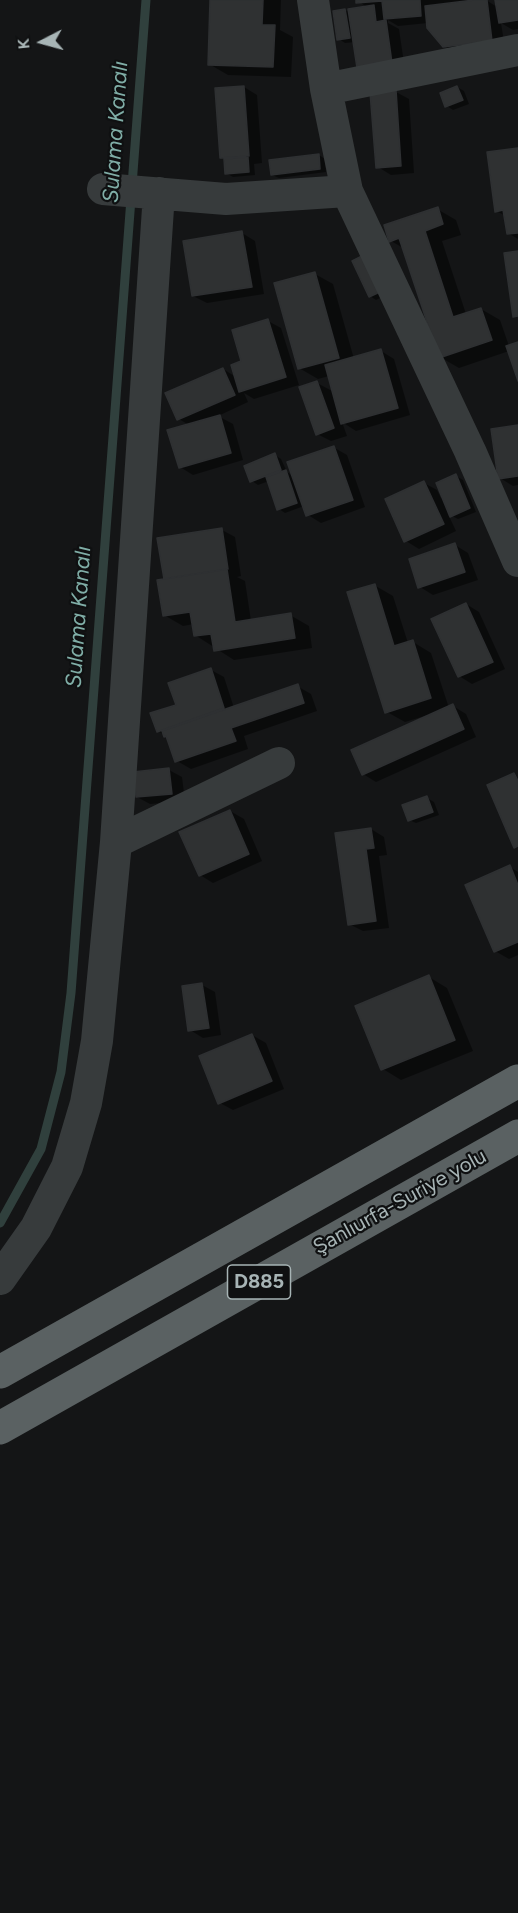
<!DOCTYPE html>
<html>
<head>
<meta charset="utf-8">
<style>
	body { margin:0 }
	#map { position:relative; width:518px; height:1913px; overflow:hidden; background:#141516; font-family:Figtree,sans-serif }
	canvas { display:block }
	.north { position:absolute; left:12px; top:12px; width:60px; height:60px; -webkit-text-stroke:4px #0f1011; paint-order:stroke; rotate:264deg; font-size:16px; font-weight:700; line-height:24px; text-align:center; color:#a7b4b5 }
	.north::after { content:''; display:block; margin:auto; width:21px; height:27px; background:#a7b4b5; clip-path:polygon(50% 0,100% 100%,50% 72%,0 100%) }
</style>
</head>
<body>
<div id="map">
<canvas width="518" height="1913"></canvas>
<div class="north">K</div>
</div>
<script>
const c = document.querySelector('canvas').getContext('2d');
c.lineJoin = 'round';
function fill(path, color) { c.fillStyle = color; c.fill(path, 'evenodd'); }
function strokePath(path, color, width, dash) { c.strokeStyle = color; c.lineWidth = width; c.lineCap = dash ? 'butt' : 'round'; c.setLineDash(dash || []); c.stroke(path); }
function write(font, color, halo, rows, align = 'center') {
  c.font = font + ' Figtree,sans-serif'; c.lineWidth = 4.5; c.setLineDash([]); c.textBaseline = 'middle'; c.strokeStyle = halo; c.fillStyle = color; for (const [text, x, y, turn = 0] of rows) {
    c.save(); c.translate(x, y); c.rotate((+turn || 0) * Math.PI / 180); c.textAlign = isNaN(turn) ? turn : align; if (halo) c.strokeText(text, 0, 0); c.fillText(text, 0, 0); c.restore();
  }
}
fill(new Path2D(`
	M211,0H281L280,30L293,37L291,77L228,75L209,64Z
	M357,0H470V2L486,0L497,7L496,0H518V29L513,30L501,23L505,48L458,54L444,46L428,23L398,26L388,20V23L399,29L405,70L355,42L345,43L339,39L345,10L351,13L368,8Z
	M244,87L257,95L262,163L254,164L255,175L233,177L226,173V160L222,158Z
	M457,87L464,91L469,104L453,110L447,106Z
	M396,92L409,99L414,173L391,175L378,167Z
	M518,149V239L508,233L506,216L496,211Z
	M319,155L325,159L326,172L279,178L272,175Z
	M437,209L456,220L461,235L442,241L466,314L481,309L500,320L509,346L518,343V376L509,351L459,368L440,357L405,249L391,241Z
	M242,233L255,241L264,294L207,303L193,296Z
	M372,260L388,294L376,300L370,296Z
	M315,274L333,284L354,359L381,351L394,359L410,415L356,431L342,422L347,436L331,441L317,434V383L334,392L329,376L318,379L299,368Z
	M268,321L281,328L299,385L254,399L244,393L248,402L218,416L233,424L243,460L193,475L180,467L189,425L179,419L223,369L236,377Z
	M518,426V485L513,486L500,478Z
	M333,447L347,455L365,507L321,523L308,515L304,506L285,513L279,509L269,481L258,485L252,481L246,467L275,455L281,459L287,472L293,476Z
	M456,476L463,480L476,512L458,519L448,514L456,531L419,549L406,541L424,483L437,490L441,498Z
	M222,530L235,537L241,576L237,577L245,581L251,621L290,615L309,626L312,648L234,660L195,635L194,624L183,626L164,615L169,580Z
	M455,545L468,553L478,580L433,595L420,587Z
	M374,585L393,596L408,643L413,642L431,653L449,708L453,706L466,714L476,737L376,782L363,774L429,717L428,715L405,722L387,712Z
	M466,604L479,612L505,669L472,684L459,676Z
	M211,670L224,677L234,708L297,686L311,694L317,711L244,736L248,749L191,769L177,761L168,737L158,731L177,705Z
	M169,770L182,777L185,801L150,804L137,797Z
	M427,798L434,802L439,815L416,823L409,820Z
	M230,811L244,819L262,861L213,883L200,875Z
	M371,829L384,837L387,855L379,856L389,928L363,931L349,924L337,834Z
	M510,867L518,872V955L509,959L495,951Z
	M429,977L447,988L473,1051L401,1080L383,1069L357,1006Z
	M202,985L215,992L221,1035L203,1038L190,1030Z
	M252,1035L266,1043L284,1089L233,1110L220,1103Z`), '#0007');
strokePath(new Path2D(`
	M0,1223L41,1149L61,1072L71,993L146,0`), '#30403d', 9);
const building = new Path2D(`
	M210,0H263L262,25H275L273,67L208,65Z
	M356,0H420L421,16L384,19L382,1L356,3Z
	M474,0H487L492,41L443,47L427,28L425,6Z
	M495,0H518V20L499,23Z
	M374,5L376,22L386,20L392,63L357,68L348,9Z
	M345,9L350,38L337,40L333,11Z
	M244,86L249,156L220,158L215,88Z
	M457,86L463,100L445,107L440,93Z
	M396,90L401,166L376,168L370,92Z
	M518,148V233L507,234L503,210L495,212L487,152Z
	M319,154L320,169L271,175L269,160Z
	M248,157L249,172L225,174L224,159Z
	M438,207L443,224L425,231L453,317L481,308L492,340L439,358L399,238L389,242L384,225Z
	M242,231L252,287L192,296L183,241Z
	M518,251V316L513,317L504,253Z
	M366,254L382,291L369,297L352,261Z
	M315,272L339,358L298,369L274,283Z
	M268,319L286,377L239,392L231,365L241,361L232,330Z
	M518,342V381L506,346Z
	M381,349L398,408L341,424L325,365Z
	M223,368L235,395L177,420L165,393Z
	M317,381L334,428L316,435L299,387Z
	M220,415L231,453L179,468L167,430Z
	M518,425V476L498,479L491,429Z
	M334,446L353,500L306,516L287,462Z
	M275,453L281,470L250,482L244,466Z
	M286,470L297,503L277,510L266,477Z
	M456,474L470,508L450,517L436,483Z
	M424,481L444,524L404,542L385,499Z
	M222,528L228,569L164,579L157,538Z
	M455,543L465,572L418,588L409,559Z
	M227,569L235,622L291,613L295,638L214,651L211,634L194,636L190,612L163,616L157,580Z
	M375,584L394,646L413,640L431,698L385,713L347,592Z
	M466,603L493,662L458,677L431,619Z
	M211,668L224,708L157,732L150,713L176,705L168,683Z
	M298,684L304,703L231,728L236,741L175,762L166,736L164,737L162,731Z
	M453,704L464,729L362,775L351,750Z
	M169,768L172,794L136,797L133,772Z
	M514,773L518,781V846L514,848L487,785Z
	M427,796L433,812L408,821L402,805Z
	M230,810L249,854L199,876L179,832Z
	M371,828L374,848L366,849L376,921L348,925L335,833Z
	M510,865L518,885V942L494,952L465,885Z
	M429,975L455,1040L381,1070L355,1006Z
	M202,983L209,1028L188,1031L182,986Z
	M252,1034L272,1081L218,1104L199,1056Z`);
fill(building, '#2f3132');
strokePath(building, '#2e3032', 1.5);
strokePath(new Path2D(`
	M313,0L326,89L347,191L470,451L518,561
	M326,89L518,50
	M103,189L226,199L347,191
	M116,842L279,763
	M0,1279L36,1228L67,1167L86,1103L97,1041L116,842L159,193`), '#373b3c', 32);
strokePath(new Path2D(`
	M0,1372L518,1081
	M0,1428L518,1136`), '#5a6162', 33);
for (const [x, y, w] of [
	[259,1282,63]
]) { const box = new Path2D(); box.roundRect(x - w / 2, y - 17, w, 34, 4.5); c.fillStyle = '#0f1011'; c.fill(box); strokePath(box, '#a7b4b5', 1.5); }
write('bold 20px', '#a7b4b5', null, [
	["D885",259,1282]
]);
write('21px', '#a7b4b5', '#0f1011', [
	["Şanlıurfa-Suriye yolu",400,1202,-29]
]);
write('italic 22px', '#80aea7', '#0f1011', [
	["Sulama Kanalı",116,132,-86],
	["Sulama Kanalı",79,617,-86]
]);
</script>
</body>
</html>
